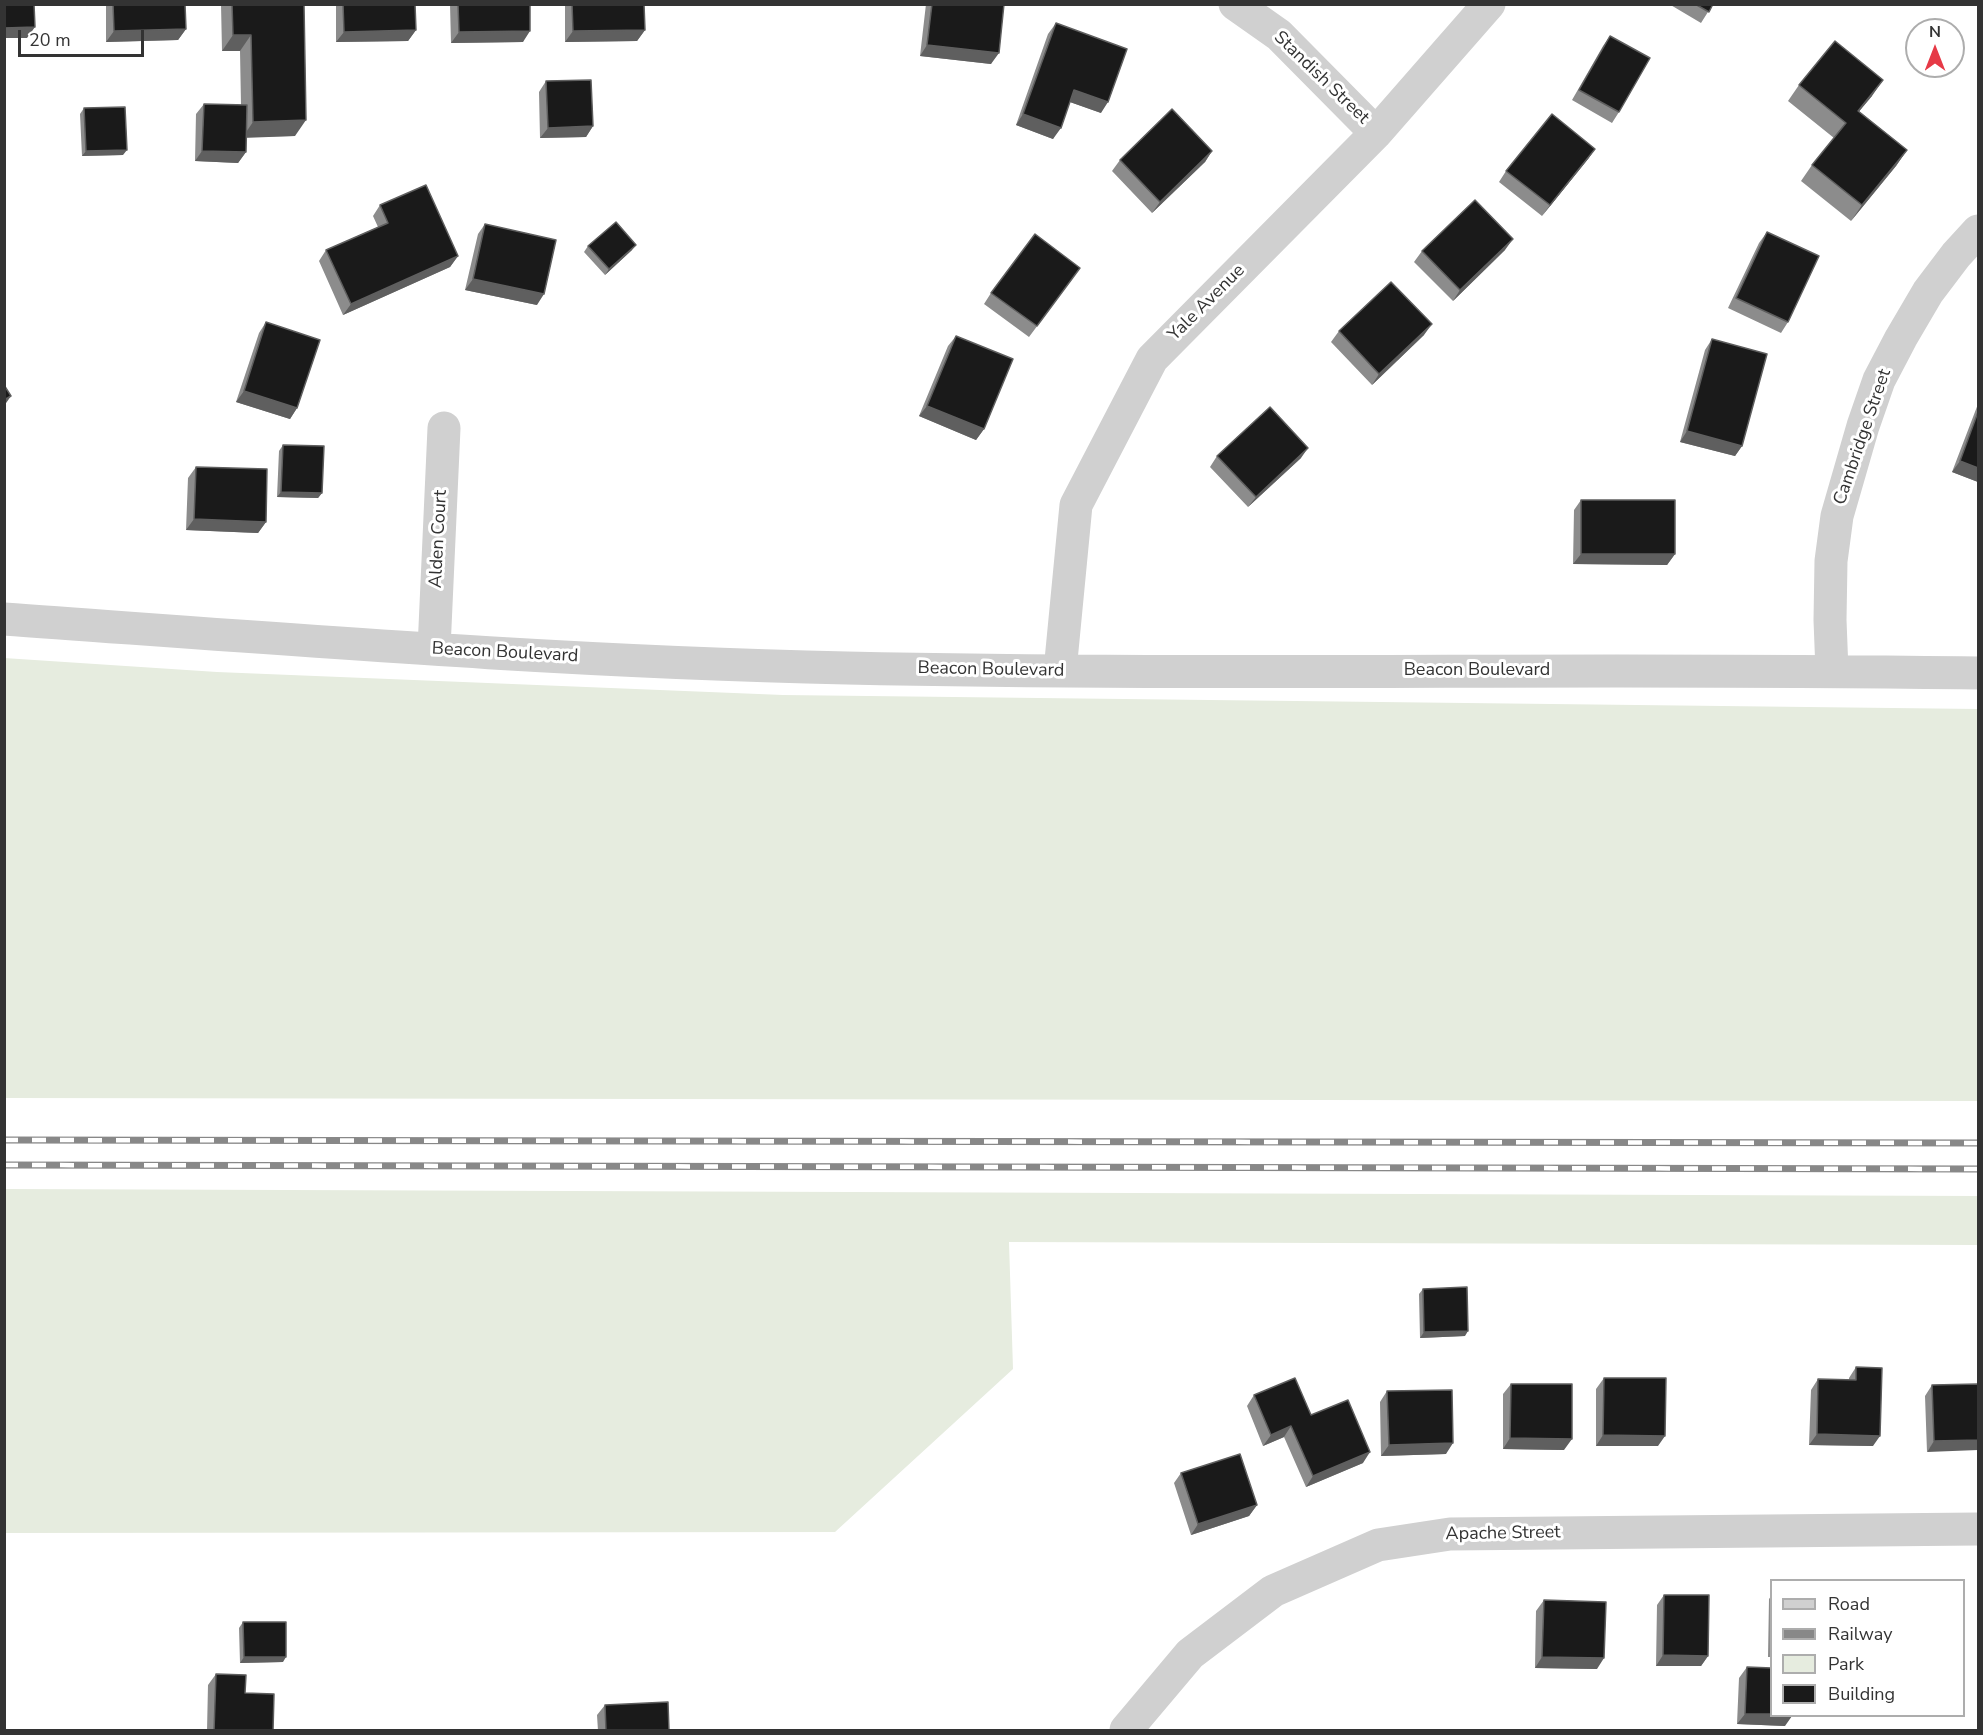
<!DOCTYPE html>
<html>
<head>
<meta charset="utf-8">
<style>
	body { margin:0 }
	#map { position:relative; width:1983px; height:1735px; overflow:hidden; background:#fff; font-family:"Nunito Sans",sans-serif }
	canvas { display:block }
	.frame { position:absolute; inset:0; border:6px solid #333; pointer-events:none }
	.legend { position:absolute; left:1770px; top:1579px; width:195px; height:138px; box-sizing:border-box; background:#fff; border:2px solid #adadad; margin:0; padding:8px 10px; list-style:none; font-size:18px; color:#333 }
	.legend li { display:flex; align-items:center; gap:12px; height:30px }
	.legend b { width:30px; border:2px solid #adadad }
	.north { position:absolute; left:1905px; top:18px; width:60px; height:60px; box-sizing:border-box; background:#fff; border:2px solid #adadad; border-radius:50%; rotate:0deg; font-size:16px; font-weight:700; line-height:24px; text-align:center; color:#333 }
	.north::after { content:''; display:block; margin:auto; width:21px; height:27px; background:#e63946; clip-path:polygon(50% 0,100% 100%,50% 72%,0 100%) }
	.scale { position:absolute; left:18px; top:30px; width:126px; height:27px; box-sizing:border-box; border:3px solid #333; border-top:0; padding-left:8px; font-size:18px; line-height:21px; white-space:nowrap; color:#333; -webkit-text-stroke:4px #fff; paint-order:stroke }
</style>
</head>
<body>
<div id="map">
<canvas width="1983" height="1735"></canvas>
<div class="frame"></div>
<ul class="legend">
<li><b style="height:8px;background:#d0d0d0"></b>Road</li>
<li><b style="height:8px;background:#888"></b>Railway</li>
<li><b style="height:16px;background:#e6ecdf"></b>Park</li>
<li><b style="height:16px;background:#1a1a1a"></b>Building</li>
</ul>
<div class="north">N</div>
<div class="scale">20 m</div>
</div>
<script>
const c = document.querySelector('canvas').getContext('2d');
c.lineJoin = 'round';
function fill(path, color) { c.fillStyle = color; c.fill(path, 'evenodd'); }
function strokePath(path, color, width, dash) { c.strokeStyle = color; c.lineWidth = width; c.lineCap = dash ? 'butt' : 'round'; c.setLineDash(dash || []); c.stroke(path); }
function write(font, color, halo, rows, align = 'center') {
  c.font = font + ' "Nunito Sans",sans-serif'; c.lineWidth = 6; c.setLineDash([]); c.textBaseline = 'middle'; c.strokeStyle = halo; c.fillStyle = color; for (const [text, x, y, turn = 0] of rows) {
    c.save(); c.translate(x, y); c.rotate((+turn || 0) * Math.PI / 180); c.textAlign = isNaN(turn) ? turn : align; if (halo) c.strokeText(text, 0, 0); c.fillText(text, 0, 0); c.restore();
  }
}
fill(new Path2D(`
	M4,658L217,672L783,695L1978,709V1101L5,1098Z
	M5,1189L1978,1196V1245L1009,1242L1013,1369L835,1532L5,1533Z`), '#e6ecdf');
strokePath(new Path2D(`
	M1235,4L1279,35L1376,133
	M4,619C285,639 566,662 847,668C1224,676 1601,667 1978,673
	M434,649L444,428
	M1060,671L1076,505L1152,359L1376,133L1489,4
	M1832,671L1830,620L1831,561L1837,516L1863,426L1879,380L1901,338L1928,292L1956,255L1978,231
	M1126,1730L1190,1654L1273,1591L1378,1545L1450,1534L1978,1529`), '#d0d0d0', 33);
const rail = new Path2D(`
	M4,1140L1978,1143
	M4,1165L1978,1169`);
strokePath(rail, '#888', 7);
strokePath(rail, '#fff', 4.5, [14]);
fill(new Path2D(`
	M106,4H185L186,29L178,40L106,42Z
	M221,4H304L295,136L246,137V152L238,163L195,161L196,114L204,104L241,105L240,51H222Z
	M336,4H415L416,30L408,41L336,42Z
	M450,4H530L523,42L451,43Z
	M565,4H644L645,30L637,41L565,42Z
	M926,4H1004L991,64L920,56Z
	M1669,4H1713L1701,23Z
	M1056,23L1101,113L1070,102L1053,139L1016,125L1048,34Z
	M1610,36L1619,112L1612,123L1572,100L1603,46Z
	M546,81L593,126L586,137L540,138L539,92Z
	M1799,85L1872,96L1859,111L1907,150L1896,166L1851,221L1801,181L1812,165L1834,138L1788,101Z
	M84,108L123,155L82,156L80,114Z
	M1595,149L1588,159L1542,216L1499,182L1506,171Z
	M1212,151L1205,162L1152,213L1112,171L1120,160Z
	M380,205L458,256L450,267L343,315L319,261L326,250L378,227L373,216Z
	M485,224L537,305L465,290L478,234Z
	M1767,232L1788,322L1781,333L1728,308L1759,243Z
	M588,246L632,250L605,275L584,252Z
	M1505,250L1453,301L1414,262L1422,251Z
	M1073,278L1029,337L984,304L991,293Z
	M266,322L297,408L290,419L236,402L259,333Z
	M1339,331L1424,335L1372,385L1331,342Z
	M956,336L984,429L976,440L919,416L948,346Z
	M1712,339L1742,446L1735,456L1680,442L1705,350Z
	M1978,404V482L1952,472Z
	M283,445L322,493L318,498L277,497L279,451Z
	M1217,456L1301,458L1248,507L1210,467Z
	M196,467L266,522L258,533L186,530L188,478Z
	M1581,500L1675,554L1667,565L1573,564L1574,510Z
	M1423,1289L1465,1336L1420,1338L1419,1294Z
	M1856,1367L1873,1446L1809,1445L1811,1390L1818,1379L1849,1380V1378Z
	M1604,1378L1658,1446H1596V1389Z
	M1511,1384L1564,1450L1503,1449V1394Z
	M1978,1384L1927,1452L1925,1396L1932,1385Z
	M1387,1391L1446,1454L1381,1456L1380,1402Z
	M1254,1395L1311,1415L1363,1463L1306,1487L1284,1437L1263,1446L1247,1406Z
	M1181,1473L1257,1505L1249,1516L1191,1535L1174,1483Z
	M1664,1595L1708,1656L1701,1666H1656L1657,1605Z
	M1772,1595V1657H1768L1769,1599Z
	M1544,1600L1597,1669L1535,1668L1536,1611Z
	M243,1622L283,1662L240,1663L239,1628Z
	M1747,1667L1785,1726L1737,1724L1739,1678Z
	M216,1674L245,1693L273,1731H207L208,1685Z
	M605,1705L669,1731H598L597,1715Z`), '#8c8c8c');
fill(new Path2D(`
	M35,27L27,38H4V28Z
	M186,29L178,40L106,42L114,31Z
	M416,30L408,41L336,42L344,32Z
	M645,30L637,41L565,42L573,31Z
	M530,31L523,42L451,43L459,32Z
	M233,35H251L240,51H222Z
	M927,45L999,53L991,64L920,56Z
	M1883,80L1872,96L1847,126L1858,111Z
	M1074,90L1108,102L1101,113L1067,101Z
	M1023,114L1061,128L1053,139L1016,125Z
	M306,120L295,136L242,138L253,122Z
	M593,126L586,137L540,138L548,128Z
	M1595,149L1588,159L1542,216L1550,205Z
	M127,150L123,155L82,156L86,151Z
	M1907,150L1896,166L1851,221L1862,205Z
	M202,151L246,152L238,163L195,161Z
	M1212,151L1205,162L1152,213L1160,202Z
	M1513,239L1505,250L1453,301L1460,290Z
	M636,245L632,250L605,275L609,269Z
	M458,256L450,267L343,315L351,304Z
	M473,279L544,294L537,305L465,290Z
	M1432,324L1424,335L1372,385L1379,374Z
	M244,391L297,408L290,419L236,402Z
	M11,396L4,406V400Z
	M927,406L984,429L976,440L919,416Z
	M1687,431L1742,446L1735,456L1680,442Z
	M1308,448L1301,458L1248,507L1256,497Z
	M1960,461L1978,468V482L1952,472Z
	M281,492L322,493L318,498L277,497Z
	M194,519L266,522L258,533L186,530Z
	M1581,554H1675L1667,565L1573,564Z
	M1468,1331L1465,1336L1420,1338L1424,1332Z
	M1291,1426L1284,1437L1263,1446L1271,1435Z
	M1817,1434L1880,1436L1873,1446L1809,1445Z
	M1603,1435L1665,1436L1658,1446H1596Z
	M1510,1438L1572,1439L1564,1450L1503,1449Z
	M1978,1440V1450L1927,1452L1934,1441Z
	M1453,1443L1446,1454L1381,1456L1389,1445Z
	M1370,1452L1363,1463L1306,1487L1313,1476Z
	M1257,1505L1249,1516L1191,1535L1198,1524Z
	M1663,1655L1708,1656L1701,1666H1656Z
	M244,1657H286L283,1662L240,1663Z
	M1542,1657L1604,1658L1597,1669L1535,1668Z
	M1745,1714H1772V1716H1792L1785,1726L1737,1724Z`), '#5f5f5f');
const building = new Path2D(`
	M4,4H34L35,27L4,28Z
	M113,4H185L186,29L114,31Z
	M232,4H304L306,120L253,122L251,35H233Z
	M343,4H415L416,30L344,32Z
	M458,4H530V31L459,32Z
	M572,4H644L645,30L573,31Z
	M932,4H1004L999,53L927,45Z
	M1695,4H1713L1709,12Z
	M1056,23L1127,49L1108,102L1074,90L1061,128L1023,114Z
	M1610,36L1650,58L1619,112L1579,90Z
	M1835,41L1883,80L1858,111L1907,150L1862,205L1812,165L1846,123L1799,85Z
	M591,80L593,126L548,128L546,81Z
	M204,104L247,105L246,152L202,151Z
	M125,107L127,150L86,151L84,108Z
	M1172,109L1212,151L1160,202L1120,160Z
	M1552,114L1595,149L1550,205L1506,171Z
	M426,185L458,256L351,304L326,250L388,223L380,205Z
	M1475,200L1513,239L1460,290L1422,251Z
	M616,222L636,245L609,269L588,246Z
	M485,224L556,240L544,294L473,279Z
	M1767,232L1819,256L1788,322L1736,298Z
	M1035,234L1080,268L1037,326L991,293Z
	M1391,282L1432,324L1379,374L1339,331Z
	M266,322L320,340L297,408L244,391Z
	M956,336L1013,359L984,429L927,406Z
	M1712,339L1767,354L1742,446L1687,431Z
	M4,385L11,396L4,400Z
	M1270,407L1308,448L1256,497L1217,456Z
	M1978,412V468L1960,461Z
	M283,445L324,446L322,493L281,492Z
	M196,467L267,469L266,522L194,519Z
	M1581,500H1675V554H1581Z
	M1467,1287L1468,1331L1424,1332L1423,1289Z
	M1856,1367L1882,1368L1880,1436L1817,1434L1818,1379L1856,1380Z
	M1295,1378L1311,1415L1348,1400L1370,1452L1313,1476L1291,1426L1271,1435L1254,1395Z
	M1604,1378H1666L1665,1436L1603,1435Z
	M1511,1384H1572V1439L1510,1438Z
	M1978,1384V1440L1934,1441L1932,1385Z
	M1452,1390L1453,1443L1389,1445L1387,1391Z
	M1240,1454L1257,1505L1198,1524L1181,1473Z
	M1664,1595H1709L1708,1656L1663,1655Z
	M1544,1600L1606,1602L1604,1658L1542,1657Z
	M243,1622H286V1657H244Z
	M1747,1667L1772,1668V1714H1745Z
	M216,1674L246,1675L245,1693L274,1694L273,1731H214Z
	M668,1702L669,1731H606L605,1705Z`);
fill(building, '#1a1a1a');
strokePath(building, '#5f5f5f', 1.5);
write('18px', '#333', '#fff', [
	["Standish Street",1321,78,44],
	["Yale Avenue",1207,303,-45],
	["Cambridge Street",1863,437,-71],
	["Alden Court",439,539,-87],
	["Beacon Boulevard",505,653,3],
	["Beacon Boulevard",991,670,1],
	["Beacon Boulevard",1477,671],
	["Apache Street",1503,1534,-1]
]);
</script>
</body>
</html>
